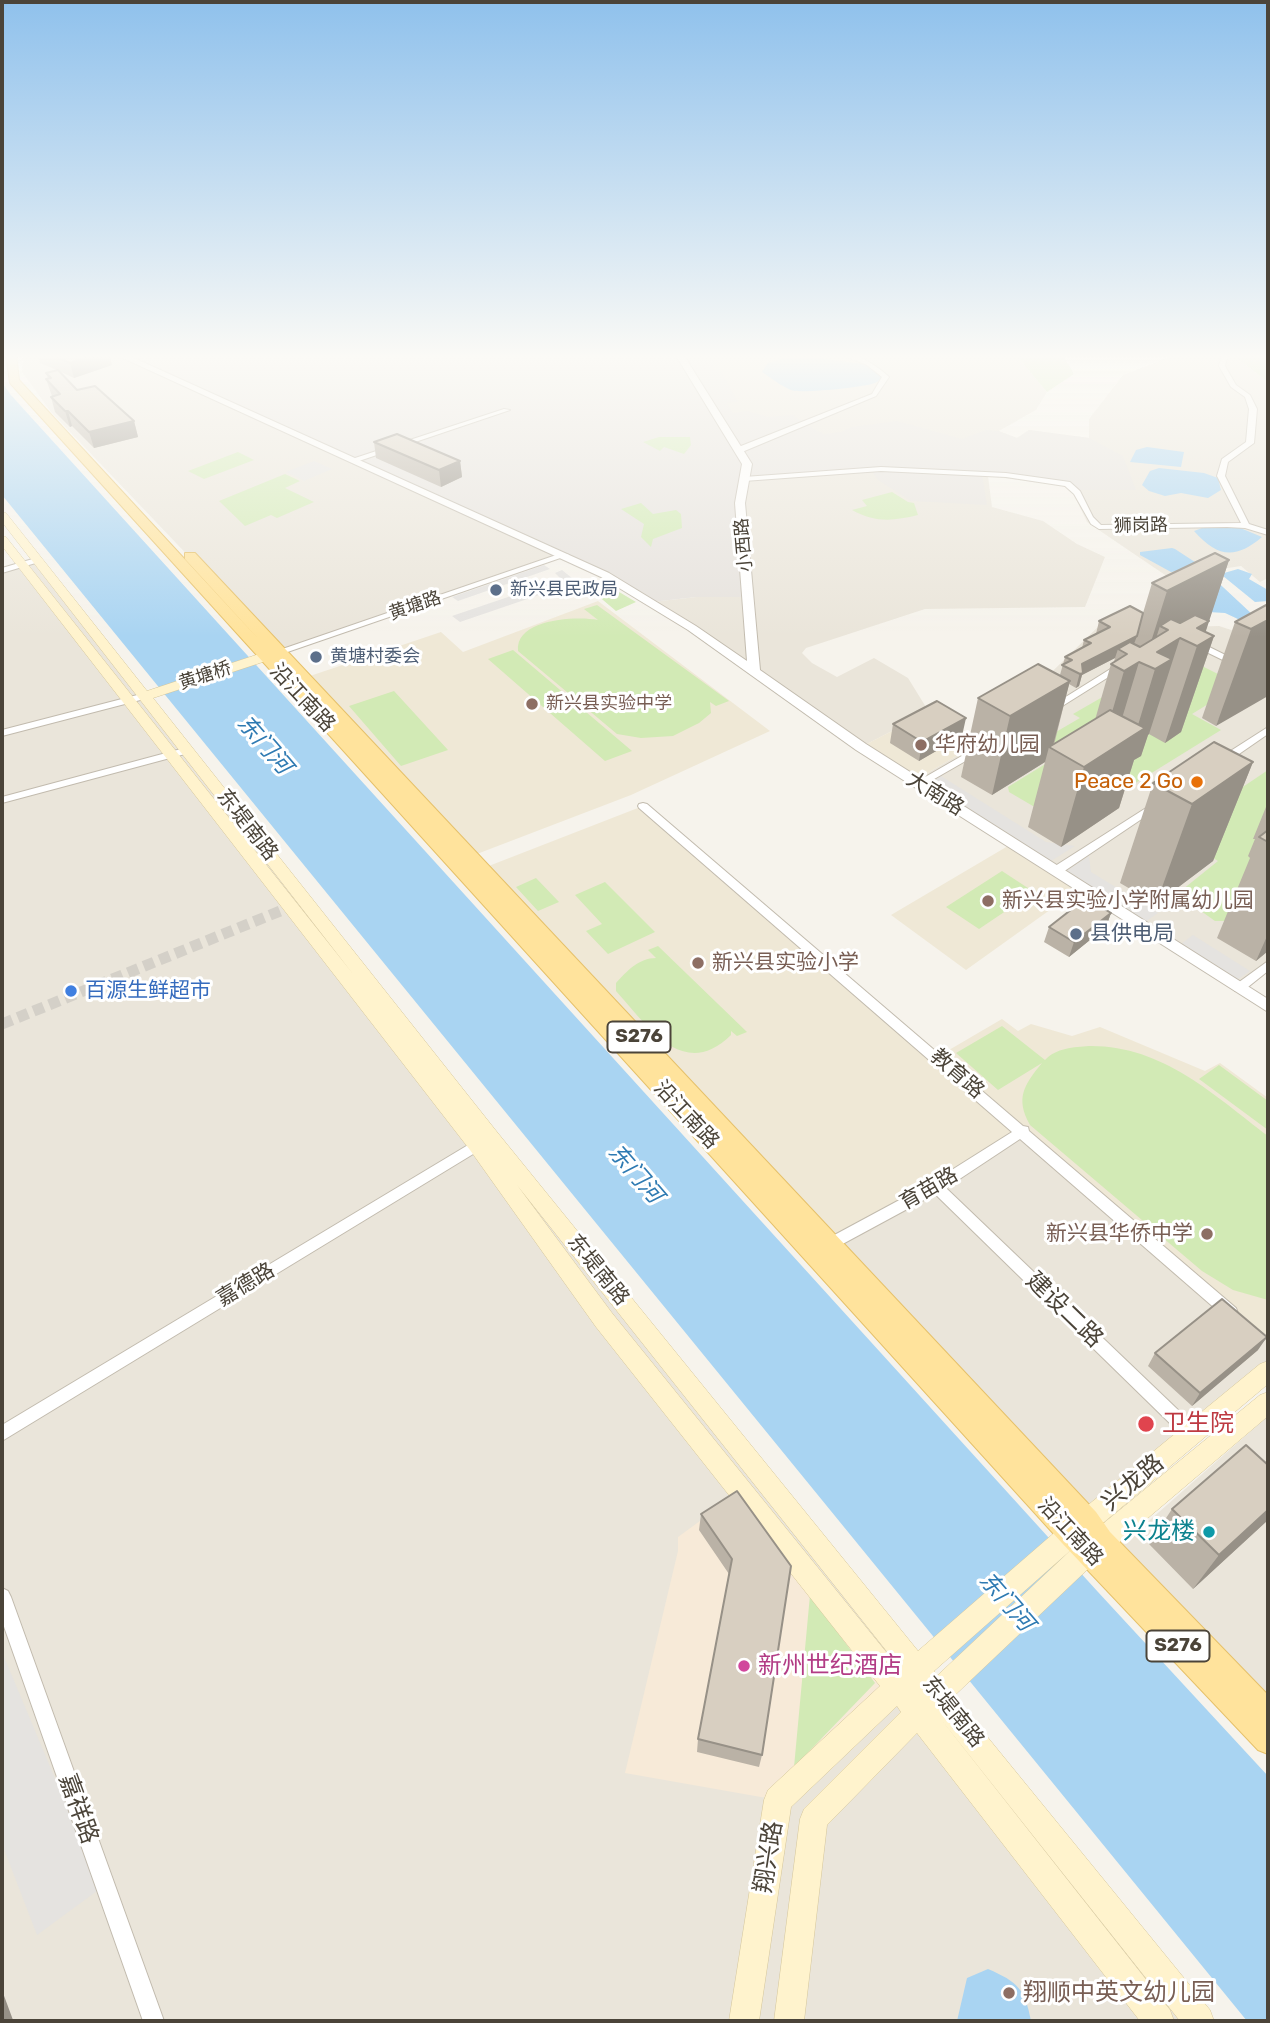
<!DOCTYPE html>
<html>
<head>
<meta charset="utf-8">
<style>
	body { margin:0 }
	#map { position:relative; width:1270px; height:2023px; overflow:hidden; background:#f6f3ec; font-family:Rubik,sans-serif }
	canvas { display:block }
	.frame { position:absolute; inset:0; border:4px solid #4b4439; pointer-events:none }
</style>
</head>
<body>
<div id="map">
<canvas width="1270" height="2023"></canvas>
<div class="frame"></div>
</div>
<script>
const c = document.querySelector('canvas').getContext('2d');
c.lineJoin = 'round';
function fill(path, color) { c.fillStyle = color; c.fill(path, 'evenodd'); }
function strokePath(path, color, width, dash) { c.strokeStyle = color; c.lineWidth = width; c.lineCap = dash ? 'butt' : 'round'; c.setLineDash(dash || []); c.stroke(path); }
function write(font, color, halo, rows, align = 'center') {
  c.font = font + ' Rubik,"Noto Sans SC",sans-serif'; c.lineWidth = 6; c.setLineDash([]); c.textBaseline = 'middle'; c.strokeStyle = halo; c.fillStyle = color; for (const [text, x, y, turn = 0] of rows) {
    c.save(); c.translate(x, y); c.rotate((+turn || 0) * Math.PI / 180); c.textAlign = isNaN(turn) ? turn : align; if (halo) c.strokeText(text, 0, 0); c.fillText(text, 0, 0); c.restore();
  }
}
fill(new Path2D(`
	M23,354H120L565,555L280,652L51,412L22,372Z
	M679,354H1015L1047,392L1036,410L999,431L1017,438L1029,430L1089,438V419L1123,375L1178,354H1232L1268,382V578L1260,582L1241,566L1168,577L1087,522L1072,491L1063,486L988,476L992,507L1043,521L1077,544L1105,557L1085,607L925,609L806,648L802,653L812,663L837,677L874,658L908,678L929,712L861,747L652,602L696,597H747Z
	M36,560L1071,1861L1198,2021H2V571Z
	M1104,621L1184,627L1219,626L1268,642V968L1239,988L914,781L980,742Z
	M1023,1131L1268,1337V1372L1102,1524L832,1243Z
	M1268,1416V1704L1117,1549Z`), '#eae5da');
fill(new Path2D(`
	M741,1491L897,1687L778,1800L625,1773L678,1551V1537Z`), '#f7ead8');
fill(new Path2D(`
	M120,354H679L683,359L715,361L711,370L721,371L738,402L727,403L733,413L748,411L768,417L793,415L806,425L824,434L841,432L852,427L897,421L962,439L986,430L998,431L1017,438L1029,430L1089,438L1123,456L1136,490H1077L1067,484L982,474L987,505L911,501L878,480L871,470L744,479L740,503L748,597H696L652,602L605,575Z`), '#e6e2dd');
fill(new Path2D(`
	M598,601L770,731L631,795L469,857L304,678L441,632L463,652Z
	M929,712L980,742L914,781L861,747Z
	M643,806L937,1057L1002,1019L1018,1031L1031,1024L1072,1036L1100,1027L1205,1071L1220,1063L1268,1098V1337L1023,1131L832,1243L481,869Z
	M1013,843L1082,887L966,970L891,915Z`), '#efe8d6');
fill(new Path2D(`
	M1015,354H1062L1074,374L1047,392Z
	M1232,354H1268V382Z
	M659,437H690L691,445L684,454L664,447L660,451L643,442Z
	M238,452L254,460L204,479L188,471Z
	M285,474L300,481L285,488L314,502L277,518L271,515L245,526L219,501Z
	M892,492L908,502L914,503L918,515C893,521 876,523 852,510L867,506L862,500Z
	M641,503L653,514L676,510L681,514L682,528L653,539L651,547L641,537L644,524L621,509Z
	M577,578L604,583L636,602L616,611Z
	M597,605L729,701L716,706L710,702L711,713L699,723L673,736L641,738L617,734L518,651C515,619 576,616 598,620L584,609Z
	M513,650L632,751L605,761L488,659Z
	M1196,663L1226,678L1234,688L1192,714L1221,730L1116,795L1038,809L1009,792L1008,787L1055,758L1037,743L1080,718L1073,714L1125,684Z
	M394,691L448,750L401,766L349,706Z
	M1268,770V891L1227,921H1215L1177,894L1218,861L1173,834Z
	M1002,871L1034,892L979,929L946,907Z
	M536,878L559,902L538,911L516,887Z
	M605,882L655,932L608,954L586,931L602,924L575,895Z
	M658,946L747,1032L737,1036L731,1031V1035C683,1082 648,1026 616,991V983C627,971 639,958 656,958L648,950Z
	M1002,1026L1045,1060C1056,1048 1074,1047 1089,1046C1162,1045 1214,1095 1268,1136V1300L1233,1290L1202,1271L1030,1125C1015,1098 1024,1085 1042,1063L998,1090L956,1053Z
	M1219,1065L1268,1101V1130L1199,1079Z
	M810,1595L875,1683L794,1767Z`), '#d2eab5');
fill(new Path2D(`
	M314,461L332,469L304,481L286,472Z
	M544,565L550,569L458,601L452,597Z
	M562,570L577,582L460,622L452,616L561,579L555,573Z
	M941,776L1046,842L1075,846L1051,861L928,783Z
	M1089,856L1091,872L1158,913L1145,922L1065,872Z
	M1193,935L1250,971L1237,980L1181,944Z
	M2,1652L101,1888L37,1935L2,1844Z`), '#e5e3e0');
fill(new Path2D(`
	M794,355L864,364L883,375C880,379 879,381 875,383C866,387 799,394 791,390C781,386 771,378 762,372L768,363Z
	M2,382L10,394L1098,1592L1268,1776V2021H1247L2,495Z
	M1147,447L1184,452L1181,467L1130,462L1136,450Z
	M1159,468L1204,473L1218,478L1221,490L1208,498L1181,493L1165,496L1149,491L1142,485L1150,471Z
	M1238,527L1262,537C1235,560 1217,557 1194,531L1202,528Z
	M1172,548L1175,549L1201,566L1171,572L1140,555V552Z
	M1238,569L1252,574L1249,579L1268,590V601L1255,602L1223,576L1224,573Z
	M1209,574L1253,615L1240,620L1225,613L1208,612Z
	M988,1969C1018,1982 1025,1989 1031,2021H957L967,1978Z`), '#a9d4f2');
strokePath(new Path2D(`
	M2,1024L290,907`), '#d4d0c8', 11, [11, 6]);
const minor = new Path2D(`
	M840,354C859,354 874,364 888,376L889,377L876,396L742,452H736V448L872,394L882,377L867,365Z
	M1222,354H1228L1225,366L1236,385L1250,395L1257,409L1254,443L1228,462L1225,476L1249,524L1268,530V535L1245,528L1227,527L1099,529L1091,524L1074,494L1065,486L1006,477L881,471L744,481L740,479L744,477L881,467L1006,473L1070,482L1080,491L1093,517L1101,525L1241,523L1217,476L1222,459L1246,442L1249,409L1245,397L1231,387L1219,366Z
	M504,409L510,410L356,462L349,460Z
	M562,553L569,555L273,657H267L265,655Z
	M36,558H39V562L2,573V568Z
	M1195,640L1268,676V682L1192,645V641Z
	M1120,663L1125,666L1123,668L1056,710H1050L1048,708Z
	M145,693L150,696L148,698L2,736V730Z
	M1268,727V734L1226,763H1218V759Z
	M979,746L984,749L983,751L922,786H914L913,784Z
	M181,749L185,750V754L2,803V797Z
	M1157,801L1161,802V806L1060,874H1052L1050,871L1052,868Z
	M643,803L647,804L1023,1126L1028,1127L1029,1131L1236,1308L1238,1313L1236,1318L1231,1319L1226,1318L1020,1139L946,1188L1198,1429L1200,1434L1198,1439L1192,1441L1186,1439L935,1194L837,1247L832,1249L827,1247L825,1243L827,1239L931,1183L1012,1132L639,808L638,806L639,804Z
	M1268,961V971L1243,991H1235L1233,988L1235,985Z
	M483,1136L488,1137L490,1141L488,1145L2,1441V1425Z
	M2,1588L8,1591L11,1597L164,2021H143L2,1621Z`);
const tertiary = new Path2D(`
	M114,354H125L609,573L696,626L747,661L735,503L742,464L675,354H683L752,464L745,503L760,670L866,744L1268,999V1012L856,750L688,630L601,577Z`);
const secondary = new Path2D(`
	M2,512L6,513L147,691L259,654H269V660L153,698L497,1132L918,1651L1054,1533L1260,1364L1268,1361V1384L1072,1549L934,1671L938,1675L1071,1550L1260,1395L1268,1392V1416L1089,1568L954,1696L1210,2010L1214,2021H1180L936,1713L1170,2010L1174,2021H1140L917,1733L827,1825L804,2021H774L800,1819L804,1809L901,1712L897,1706L791,1807L759,2021H729L764,1800L768,1790L880,1686L596,1327L470,1150L2,546V536L6,537L353,974L2,522ZM517,1185L900,1668H899L612,1313Z`);
const primary = new Path2D(`
	M6,354H16L19,380L263,644L185,559V553H195L1096,1512L1110,1532L1268,1695V1754L1258,1750L1062,1543L10,383Z`);
strokePath(minor, '#c2bbae', 2);
strokePath(tertiary, '#c2bbae', 2);
strokePath(secondary, '#d6c79b', 1);
strokePath(primary, '#e6c16a', 2);
fill(minor, '#fff');
fill(tertiary, '#fff');
fill(secondary, '#fff3cd');
fill(primary, '#ffe39c');
fill(new Path2D(`
	M38,354H109L112,365L74,378L59,371L77,390L134,421L138,437L94,448L72,426L70,427L55,412L51,397L52,396L46,379H48L46,373L57,370L40,363Z
	M374,442L460,461L462,477L441,487L376,458Z
	M1229,560L1205,632L1214,636L1181,732L1165,743L1149,734L1148,735L1141,756L1134,760L1119,808L1061,847L1028,827L1045,762L992,795L961,777L978,698L1060,675L1065,657L1082,648L1084,640L1096,634L1099,621L1143,613L1152,583ZM1115,658L1114,662L1111,664L1095,720L1054,745L1069,684L1076,688L1079,686L1082,675Z
	M1268,604L1216,726L1202,718L1235,622Z
	M893,724L962,736L919,761L890,743Z
	M1253,762L1213,861L1156,904L1120,883L1153,783Z
	M1268,802V951L1256,961L1217,938L1250,858L1248,856L1255,839H1253Z
	M1111,913L1106,927L1069,957L1044,942L1049,927Z
	M1258,1350L1192,1406L1148,1366L1155,1353Z
	M737,1491L762,1755L759,1767L697,1752L698,1739L729,1574L699,1530L701,1514Z
	M1172,1509L1268,1520L1193,1589L1149,1544Z`), '#bab2a6');
fill(new Path2D(`
	M95,354H109L112,365L74,378L70,363Z
	M65,411H68L72,426L70,427Z
	M134,421L138,437L94,448L89,432Z
	M460,461L462,477L441,487L439,470Z
	M1229,560L1202,643L1214,636L1181,732L1165,743L1197,646L1180,638L1149,734L1148,735L1141,756L1134,760L1119,808L1061,847L1084,767L1099,757L1124,671L1139,662L1113,748L1135,735L1155,669L1157,652L1168,630L1160,626L1147,666L1144,664L1167,591Z
	M1268,620V696L1216,726L1251,629Z
	M1137,636L1132,649H1118L1115,658L1082,675L1079,686L1076,688L1082,664Z
	M1070,681L1052,749L1049,747L1045,762L992,795L1010,716Z
	M966,718L962,736L919,761L922,742Z
	M1253,762L1213,861L1156,904L1192,804Z
	M1111,913L1106,927L1069,957L1074,942Z
	M1268,934V951L1256,961Z
	M1267,1337L1258,1350L1192,1406L1200,1393Z
	M1268,1510V1520L1193,1589L1219,1555Z
	M2,1992L3,1993L13,2020L11,2021H2Z`), '#979187');
const building = new Path2D(`
	M50,354H95L70,363Z
	M58,370L77,390L95,386L134,421L89,432L68,411H65L51,397L60,394L46,379L51,378L46,373Z
	M397,434L460,461L439,470L374,442Z
	M1215,553L1229,560L1167,591L1152,583Z
	M1268,604V620L1251,629L1235,622Z
	M1130,606L1143,613L1137,636L1082,664L1083,673L1080,674L1062,665L1072,660L1065,657L1091,643L1084,640L1110,627L1099,621Z
	M1195,615L1209,621L1197,628L1214,636L1197,646L1180,638L1157,652L1172,659L1155,669L1139,662L1124,671L1111,664L1127,654L1118,649L1130,642L1140,647L1168,630L1160,626L1171,619L1180,623Z
	M1038,664L1070,681L1010,716L978,698Z
	M937,701L966,718L922,742L893,724Z
	M1110,710L1145,728L1084,767L1049,747Z
	M1214,742L1253,762L1192,804L1153,783Z
	M1268,830V842L1259,837Z
	M1086,898L1111,913L1074,942L1049,927Z
	M1222,1299L1267,1337L1200,1393L1155,1353Z
	M1246,1445L1268,1465V1510L1219,1555L1172,1509Z
	M737,1491L791,1566L762,1755L698,1739L732,1559L701,1514Z`);
fill(building, '#d8cfc1');
strokePath(building, '#979187', 2);
const sky = c.createLinearGradient(0, 0, 0, 637);
sky.addColorStop(0, '#8fc1ec');
sky.addColorStop(0.56, '#fbfaf6');
sky.addColorStop(1, '#fbfaf600');
c.fillStyle = sky;
c.fillRect(0, 0, 1270, 637);
for (const [x, y, r, color] of [
	[496,590,7,"#5c6f8a"],
	[316,657,7,"#5c6f8a"],
	[532,704,7,"#8d6e63"],
	[921,745,7,"#8d6e63"],
	[1197,782,7,"#e8710a"],
	[988,901,7,"#8d6e63"],
	[1076,934,7,"#5c6f8a"],
	[698,963,7,"#8d6e63"],
	[71,991,7,"#3f7fe0"],
	[1207,1234,7,"#8d6e63"],
	[1146,1424,9,"#e0444e"],
	[1209,1532,7,"#0f9aa8"],
	[744,1666,7,"#d1479c"],
	[1009,1993,7,"#8d6e63"]
]) { const dot = new Path2D(); dot.arc(x, y, r, 0, 2 * Math.PI); c.fillStyle = color; c.fill(dot); strokePath(dot, '#fff', 2.5); }
write('18px', '#4b4439', '#fff', [
	["狮岗路",1141,526,-1],
	["小西路",744,545,-95],
	["黄塘路",415,606,-19],
	["黄塘桥",205,676,-18]
]);
write('18px', '#4e5e75', '#fff', [
	["新兴县民政局",510,590],
	["黄塘村委会",330,657]
], 'left');
write('18px', '#785e54', '#fff', [
	["新兴县实验中学",546,704]
], 'left');
for (const [x, y, w] of [
	[639,1037,63],
	[1178,1646,63]
]) { const box = new Path2D(); box.roundRect(x - w / 2, y - 15.5, w, 31, 5); c.fillStyle = '#fff'; c.fill(box); strokePath(box, '#4b4439', 2); }
write('bold 19px', '#4b4439', null, [
	["S276",639,1037],
	["S276",1178,1646]
]);
write('21px', '#4b4439', '#fff', [
	["沿江南路",302,698,47],
	["大南路",935,794,32],
	["东堤南路",247,825,52],
	["教育路",957,1074,41],
	["沿江南路",686,1115,47],
	["育苗路",929,1189,-30],
	["东堤南路",598,1270,51],
	["嘉德路",246,1285,-31],
	["沿江南路",1070,1532,47],
	["东堤南路",953,1712,51]
]);
write('21px', '#785e54', '#fff', [
	["华府幼儿园",935,745],
	["新兴县实验小学附属幼儿园",1002,901],
	["新兴县实验小学",712,963],
	["新兴县华侨中学",1193,1234,"right"]
], 'left');
write('21px', '#c56008', '#fff', [
	["Peace 2 Go",1183,782]
], 'right');
write('21px', '#4e5e75', '#fff', [
	["县供电局",1090,934]
], 'left');
write('21px', '#366cbe', '#fff', [
	["百源生鲜超市",85,991]
], 'left');
write('italic 23px', '#2e7ab2', '#fff', [
	["东门河",264,745,49],
	["东门河",635,1174,49],
	["东门河",1006,1602,49]
]);
write('24px', '#4b4439', '#fff', [
	["建设二路",1064,1310,44],
	["兴龙路",1133,1483,-40],
	["嘉祥路",78,1809,70],
	["翔兴路",769,1857,-81]
]);
write('24px', '#be3a42', '#fff', [
	["卫生院",1162,1424]
], 'left');
write('24px', '#0d838f', '#fff', [
	["兴龙楼",1195,1532]
], 'right');
write('24px', '#b23c85', '#fff', [
	["新州世纪酒店",758,1666]
], 'left');
write('24px', '#785e54', '#fff', [
	["翔顺中英文幼儿园",1023,1993]
], 'left');
</script>
</body>
</html>
